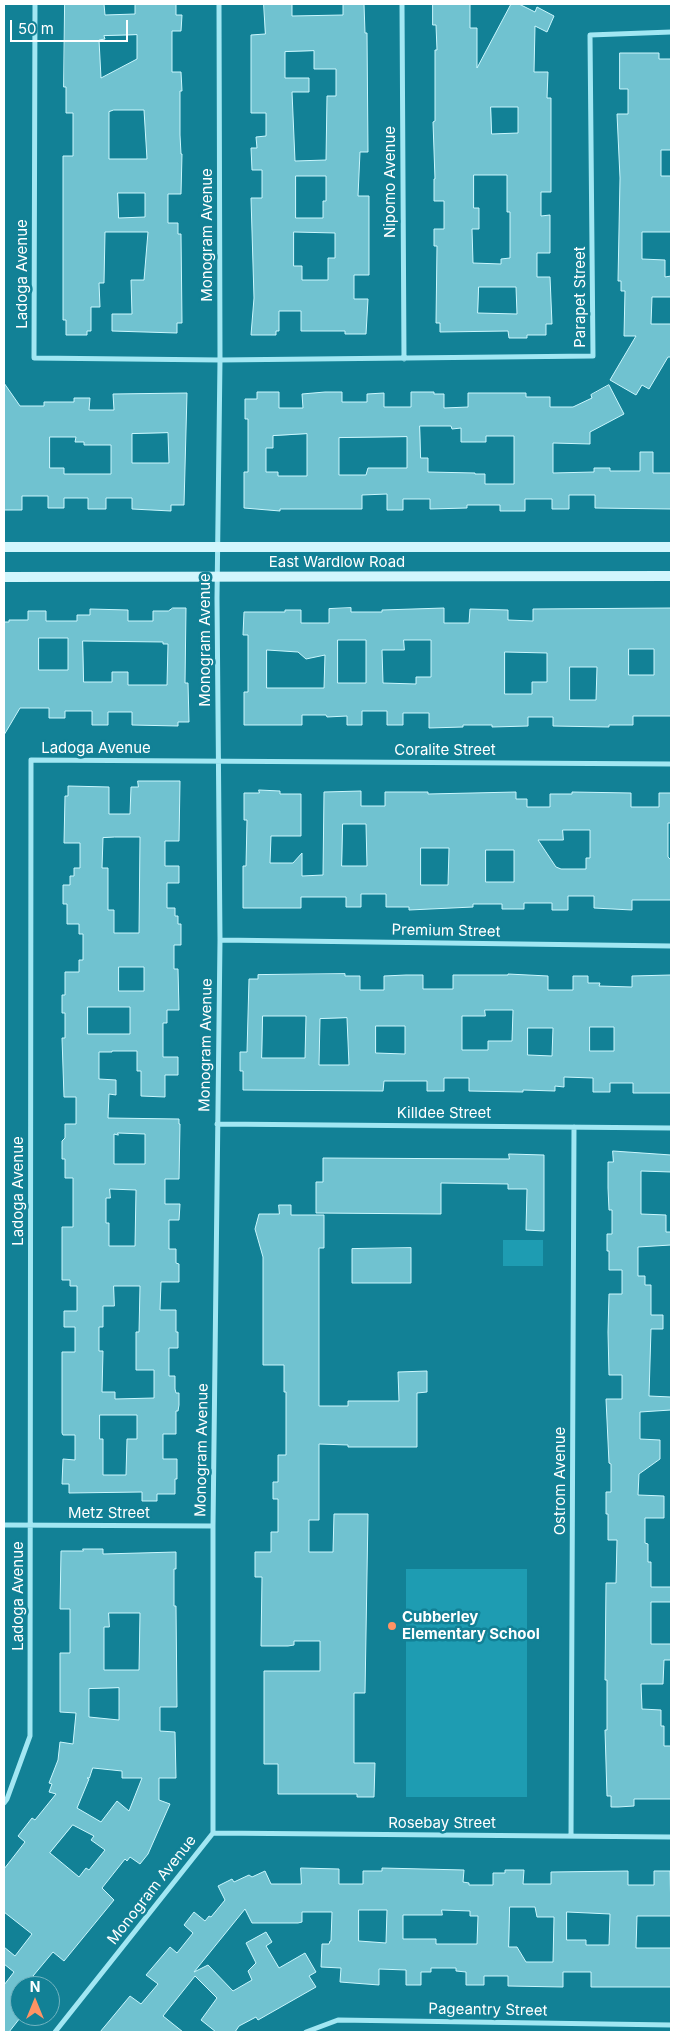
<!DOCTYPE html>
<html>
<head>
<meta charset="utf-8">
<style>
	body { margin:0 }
	#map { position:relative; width:675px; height:2036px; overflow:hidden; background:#128196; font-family:Inter,sans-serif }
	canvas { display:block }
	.frame { position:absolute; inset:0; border:5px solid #fff; pointer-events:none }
	.north { position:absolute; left:10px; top:1976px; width:50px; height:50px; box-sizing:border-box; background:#128196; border:1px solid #71b3c0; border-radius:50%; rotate:0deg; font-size:14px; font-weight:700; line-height:20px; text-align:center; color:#fff }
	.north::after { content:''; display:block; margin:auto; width:18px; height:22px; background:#ff9364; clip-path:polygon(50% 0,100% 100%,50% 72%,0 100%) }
	.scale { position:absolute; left:10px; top:20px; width:118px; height:22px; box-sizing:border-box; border:2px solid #fff; border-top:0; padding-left:6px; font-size:15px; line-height:18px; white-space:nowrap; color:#fff; -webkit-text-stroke:4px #128196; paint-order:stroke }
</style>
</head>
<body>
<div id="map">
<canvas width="675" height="2036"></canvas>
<div class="frame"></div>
<div class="north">N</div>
<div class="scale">50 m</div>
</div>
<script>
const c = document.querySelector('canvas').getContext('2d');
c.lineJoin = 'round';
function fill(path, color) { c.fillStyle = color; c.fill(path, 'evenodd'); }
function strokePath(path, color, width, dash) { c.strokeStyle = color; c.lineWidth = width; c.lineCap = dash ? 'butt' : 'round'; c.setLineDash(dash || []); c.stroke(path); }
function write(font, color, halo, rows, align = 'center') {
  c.font = font + ' Inter,sans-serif'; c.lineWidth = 5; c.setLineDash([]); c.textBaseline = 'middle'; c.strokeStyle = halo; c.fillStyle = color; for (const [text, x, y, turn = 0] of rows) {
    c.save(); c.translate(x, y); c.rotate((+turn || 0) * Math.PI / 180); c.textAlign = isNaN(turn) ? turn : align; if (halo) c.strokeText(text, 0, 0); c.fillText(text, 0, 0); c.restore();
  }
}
fill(new Path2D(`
	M503,1240H543V1266H503Z
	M406,1569H527V1797H406Z`), '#1e9cb2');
const building = new Path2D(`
	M65,4H104L105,15L135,14V4H176V15H182L181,31H172V72H181L182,91H180V135L181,154H182L181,194H168V223H178V234H181L182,323H177V333L112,331V314H132L131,280H144L148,232H105L104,283H99L100,307H91V331H87V335H66V320H63V156H73V113H66V87H64ZM137,35V59L101,78L99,40L105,39L104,36ZM114,110H144L147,159H109V112ZM118,193H145V217L119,218Z
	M264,4H292V16L343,15V4H364L365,33H367L368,152H360L358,196H369V275H354V299H368L366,334H345V331H301V311H279V331H276V335H251L254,298L251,198H262V170H252L251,148H257L256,137L266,136V113H251V35L265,34ZM314,51V69H336V96H327L326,160L295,161L292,92H309V78H285V52ZM296,176H326V201H323V218H296ZM294,232L335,233V258H328V280H302V266H294Z
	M433,4H470V28H477V68L511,4H519L535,12L537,7L554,16L547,32L535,26L534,72H548L547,98H551V192H541V216L550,215V253H537V277H550L552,324H546V335H527V338H509L508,331L440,332V323H436L437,246H434V229H444V201H434V179H435L433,122L435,121V50H437L436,25H433ZM491,107H518V133L492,134ZM474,175H507V212H510V258L501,259V264L473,263L472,229H479V208H474ZM479,287H516L517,314L478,313Z
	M620,53H659V59H671V150H661V176H671V232H642V259L665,260V277L671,276V297H652L651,324H671V357H668L649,389L642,385L636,395L610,380L636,336H624L625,291H621V281H618L620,178L617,114H628V89H620Z
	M4,383L20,406H44V402H74V398H90L89,410H114L113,394L187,393L184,505H171V511L132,509V498H106V509H88V498H64V508H48V496H22V510H4ZM168,433L169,463H132V434ZM50,437H76L75,442H84V445H111V474H64V468H50Z
	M609,385L624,414L590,432V444L553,443V473L594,472V468H610V471H640V452H653V473H671V509L595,508V495H569V509H552V499H525V511H500V505H467V508L430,509V499H403V510H387V494L362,495V509H280V511L244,508V472H248V419H245V399H257V392H279V408H303L302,394L325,392H342V402H367V394L384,393V407H411V392H434V394H444V408L468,407V393H526V397H550V407H573L592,398L591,395ZM420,426H451L452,429L461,428V442H486V436H514V484H485V474H475V473L428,472V458H421ZM307,434V476H278V472H266V448H273V436ZM407,437V468H368L366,475H339V438Z
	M173,608H186L185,683H188L189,722H178V726L132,725V712H108V725H92V711H65V718H49V708H20L4,735V622H9V620H28V611H46V621H77V615H90V609L128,610V621H153V611H168ZM39,638H68V670H39ZM83,641L163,642V644H168L167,685H128V672H112V682H84Z
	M351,608V612H382V610L444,608V623H469L470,609L508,610V620L533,621V609L671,608V716H633V725H609V727L553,726V717H528V726L492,727V725H463V727L429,728V713H403V725H387V711H362V725H347V716L327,717L326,715H302V725H244V692H248V635H243L244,612H285V610H301V623H329V609ZM338,640H366V683H338ZM404,640H431V677H416V684L383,683L382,650H404ZM629,649H654V675H629ZM267,650L298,652L306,659L325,655L324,688H267ZM505,652L547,653V682H532V694H505ZM570,667H597L596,700H570Z
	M138,781H180L179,841H165V866H179V883H167V908H175V916H178V924H181V945H174V969H178L179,1010H167V1023H163V1057H178V1075H165V1097L141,1096V1071H137V1051H112V1052H99V1079L116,1080V1095L109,1094L108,1118L179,1119V1124H180L179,1179H165V1204H180L179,1220H169V1249H176V1263L179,1264V1282H161L160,1310H176V1332H178V1348H169V1376H175V1389L176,1393H179V1405L178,1411H176V1434H163V1459H177V1479H175V1494H157V1501H142V1492L69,1493V1484H62L63,1459L75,1460V1435H63L62,1433V1352H75V1327H64V1311H77V1286H70V1280H62V1227H73V1178H65V1159H62V1141L65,1138V1124H76V1097H64L62,1038H65V1013H62V995H65V972H79V960H83V934H79V924H67V904H63V885H70V876H74V868H80V843H64L65,796H68V786L109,787V814H130L131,787H138ZM115,837H140L139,933H114V910H108V868H102L103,838ZM119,967H144V991H119ZM88,1007H130V1034H88ZM118,1133L145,1134V1164H114V1134L118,1135ZM110,1189L136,1190L135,1246H109V1223H106V1198H110ZM114,1286H140L139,1332H136V1370H154V1398L115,1399V1392H102L103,1351H99V1327H103V1306H114ZM100,1415H137V1439H127L126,1475H103V1439H100Z
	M259,790L280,791V794H301V836H271L270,863H293L302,853V876L323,875L324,792L361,791V806H385V792H428V794L516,792V799H527V807H550V794H572V792L631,793V807H659V793H671V823H668V857L671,860V900H632V910L594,908V896H568V910H552V903H524V909H502V904H473V907L409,910V907H386V894H361V907H346V897H301V908H243V866H246L247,820H244V793H259ZM343,824H366L367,866H342ZM563,830H590V858H586V869H561L556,867L538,840H563ZM421,848H449L448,885H421ZM486,850H514V882H486Z
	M345,974V976H360V990H384V976L406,975H423V989H453V975H508V974L548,976V990H573V976H588V983H600L599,986L632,987V976L671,975V1093H633V1083H610V1092H593V1078L564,1077V1087L555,1086V1091L523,1090V1092L469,1091V1078H444V1091H427V1081H384L383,1091L243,1090V1071H240V1052H247L249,979H258V975ZM485,1010H513L512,1041H488V1050H462V1016H485ZM263,1016H306L305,1058H262ZM347,1018L349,1065H319L320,1019ZM376,1026H405V1054L376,1053ZM590,1027H614V1051H590ZM528,1028H553L552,1056L528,1055Z
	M613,1151L671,1155V1172L641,1171V1214L666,1215V1232H671V1245L638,1247V1276H645V1285H651V1315H663V1329H651L649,1396L671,1397V1410L640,1412V1439L660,1440V1459L639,1474L638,1495L664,1496V1518H645V1543L648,1544V1562H651V1587H671V1602H651V1644H671V1660H664L663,1684H641L642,1709L661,1710V1726H664V1746H671V1799H634V1806L618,1807H611V1796H607L605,1730H607V1680H605L606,1583H616L617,1540H608V1514H606V1492H611V1464L609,1463L606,1399H622V1375H609L608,1332L609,1294H622V1270H609V1251H607V1234H612V1210H609L608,1188V1162H613Z
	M509,1154L544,1155V1231L526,1230L527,1189H508V1184L441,1183V1214L316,1213V1182H323V1158L509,1159Z
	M279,1205H291V1215H324V1248H319V1406H348V1401H399L398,1372L427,1371V1392L417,1393V1447H348V1445L319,1444V1520H309V1552H333L334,1514H368L365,1693H354V1763H375L374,1797H357V1794H278V1764H264V1671H320V1641H294V1645L288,1646H261L262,1577H255V1552H271V1532H278V1499H273V1482H278V1455H286V1392H284V1365H263V1257L255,1229L259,1214H279Z
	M411,1248V1283H352V1249Z
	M83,1549H103V1554L176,1552V1569H174V1606H176L177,1707H160V1731L175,1732L176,1778H159V1800L170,1804L148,1854L140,1864L130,1857L127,1861L125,1859L102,1888L114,1900L64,1961L53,1952L33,1976L45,1986H20V2018L9,2032H4V1985L14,1972L4,1964V1947L15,1956L32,1934L4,1912V1869L25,1842L18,1836L32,1818L35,1820L56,1794L49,1792L52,1784L49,1783L58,1760L60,1742L73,1744L76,1713L60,1712V1653H70V1609H60L61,1551H83ZM109,1613H140L139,1670H104V1627H109ZM119,1688V1720L89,1717V1689ZM93,1768L122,1771V1778H142L129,1811L117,1801L101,1822L77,1808L89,1779L87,1778H89ZM73,1825L94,1836L91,1840L105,1850L89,1870L86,1868L79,1877L50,1853Z
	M301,1868L339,1869V1884H363V1871H382V1868L464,1870L463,1882L469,1883V1885H493V1873H505V1870H524L523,1884H551V1872L628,1871V1885H654V1871H670L671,1916H637L636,1948H671V1987H591V1972H563V1987L508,1986V1976H484V1985H466V1972L456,1971V1968H431V1972H421V1985H406V1970L379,1969V1985L340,1982L341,1968L321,1967L322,1944H329L330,1941H331L332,1912H302V1922L298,1923H252L245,1909L194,1972L208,1965L233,1991L252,1980L248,1971L256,1963L246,1943L266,1932L272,1942L266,1946L279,1968L305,1953L316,1972L309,1976L316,1987L258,2020L256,2017L239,2026L235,2032H216L201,2020L217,1998L195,1976L163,2016L183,2032H100L130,1996L141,2004L158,1984L146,1975L170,1947L177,1953L193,1933L184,1925L194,1912L205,1921L209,1916L211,1917L225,1900L218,1886L232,1879L234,1882L249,1875L252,1877L265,1871L271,1884H301ZM510,1907H535L537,1917H554L553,1962H526L517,1947H509ZM359,1910H387L386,1943L359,1941ZM442,1910L470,1911V1916H478L477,1944H436V1939H403V1915H442ZM567,1912L610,1914L609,1945H586V1940H567Z`);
fill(building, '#70c2d0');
strokePath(building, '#caf6fd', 1);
strokePath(new Path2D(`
	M35,4L34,358L220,360L593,356L590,35L671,32
	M402,4L404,359
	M220,940L671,946
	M217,1124L671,1128
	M4,1525L213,1526
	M4,1803L7,1799L30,1736L31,760L671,764
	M213,1833L671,1837
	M571,1836L574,1127
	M55,2032L213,1833V1526L220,940L217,598L220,360L219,4
	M306,2032L338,2020L671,2025`), '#a2e7f3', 5);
strokePath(new Path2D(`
	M4,547H671
	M4,577L671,576`), '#d1f6fd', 10);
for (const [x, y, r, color] of [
	[392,1626,5,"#ff9364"]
]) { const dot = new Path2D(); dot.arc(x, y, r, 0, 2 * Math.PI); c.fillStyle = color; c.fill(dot); strokePath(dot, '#128196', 2); }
write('15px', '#fff', '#128196', [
	["Nipomo Avenue",390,182,-90],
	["Monogram Avenue",207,235,-90],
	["Ladoga Avenue",22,274,-90],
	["Parapet Street",580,297,-90],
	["East Wardlow Road",337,562],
	["Monogram Avenue",205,640,-90],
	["Ladoga Avenue",96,748],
	["Coralite Street",445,750],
	["Premium Street",446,931,1],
	["Monogram Avenue",206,1045,-89],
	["Killdee Street",444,1113],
	["Ladoga Avenue",18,1191,-90],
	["Monogram Avenue",202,1450,-89],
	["Ostrom Avenue",560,1481,-90],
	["Metz Street",109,1513],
	["Ladoga Avenue",18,1596,-90],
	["Rosebay Street",442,1823],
	["Monogram Avenue",152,1890,-52],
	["Pageantry Street",488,2010,1]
]);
write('bold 15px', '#fff', '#128196', [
	["Cubberley",402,1617],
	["Elementary School",402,1634]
], 'left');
</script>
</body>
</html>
